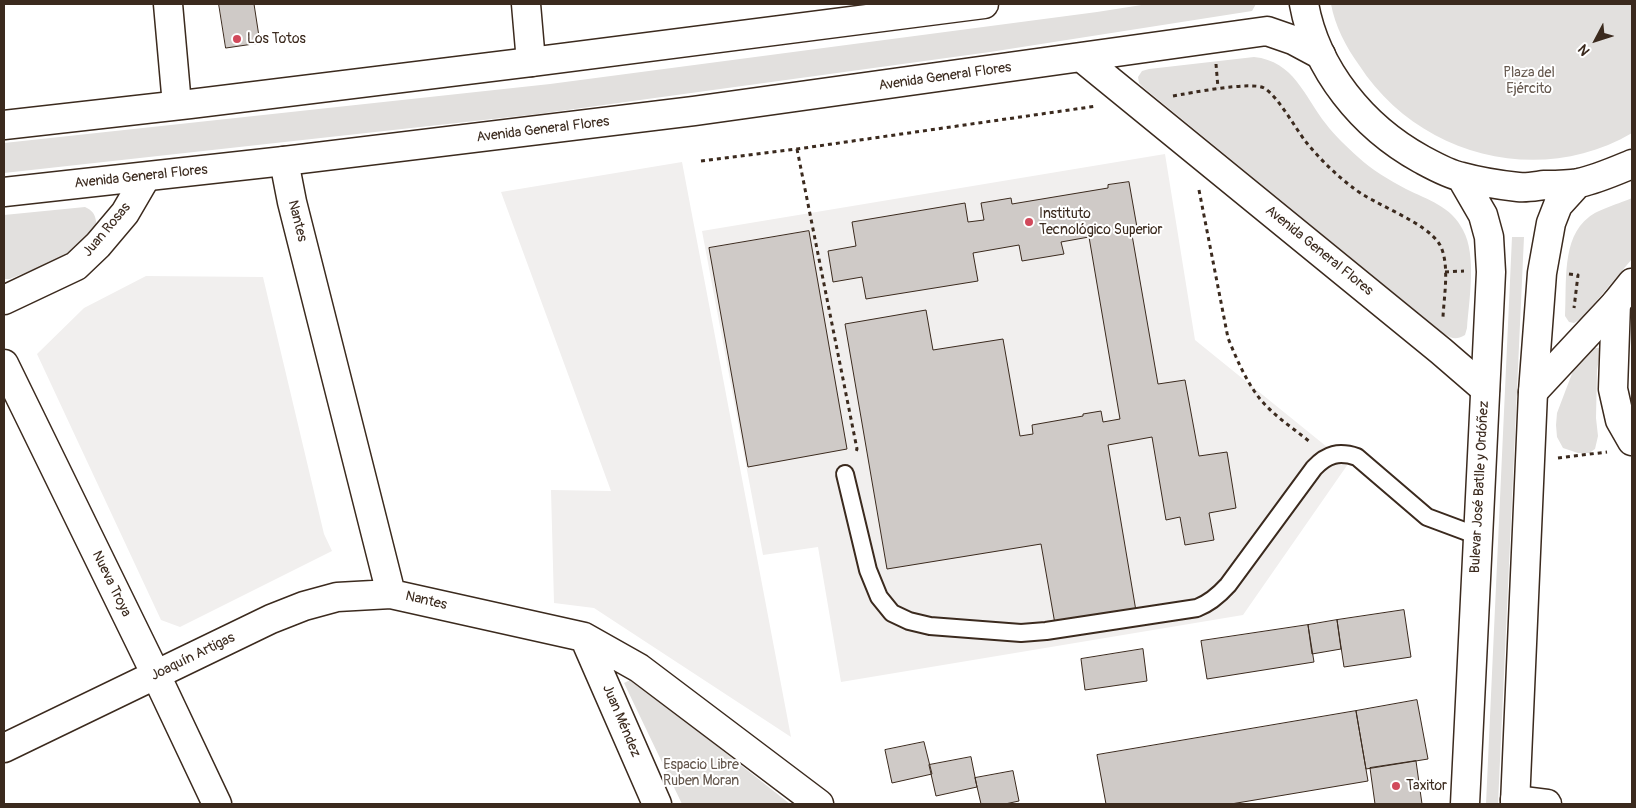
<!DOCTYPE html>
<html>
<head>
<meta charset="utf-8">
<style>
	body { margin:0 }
	#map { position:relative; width:1636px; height:808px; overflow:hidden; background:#fff; font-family:Pangolin,sans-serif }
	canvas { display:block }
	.frame { position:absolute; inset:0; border:5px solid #3b2a1e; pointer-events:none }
	.north { position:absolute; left:1571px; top:15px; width:50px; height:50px; -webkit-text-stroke:4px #fff; paint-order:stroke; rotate:230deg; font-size:14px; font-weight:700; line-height:20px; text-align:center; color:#3b2a1e }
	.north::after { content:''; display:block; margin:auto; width:18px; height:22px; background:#3b2a1e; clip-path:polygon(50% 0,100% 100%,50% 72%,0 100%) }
</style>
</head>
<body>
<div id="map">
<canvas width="1636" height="808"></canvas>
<div class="frame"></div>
<div class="north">N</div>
</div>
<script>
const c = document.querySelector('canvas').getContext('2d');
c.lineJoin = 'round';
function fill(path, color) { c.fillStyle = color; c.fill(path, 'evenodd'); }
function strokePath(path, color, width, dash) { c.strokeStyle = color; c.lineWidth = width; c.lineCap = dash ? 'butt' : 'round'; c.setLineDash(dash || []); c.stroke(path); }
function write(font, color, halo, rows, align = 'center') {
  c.font = font + ' Pangolin,sans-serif'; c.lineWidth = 4; c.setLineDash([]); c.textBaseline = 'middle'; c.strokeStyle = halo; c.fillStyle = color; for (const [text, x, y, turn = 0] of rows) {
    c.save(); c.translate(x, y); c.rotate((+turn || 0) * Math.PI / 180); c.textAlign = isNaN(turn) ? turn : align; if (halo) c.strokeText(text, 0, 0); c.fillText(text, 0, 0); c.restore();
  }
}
fill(new Path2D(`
	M1165,154L1195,340L1348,464L1243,615L841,682L818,547L763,555L702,231Z
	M682,162L791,737L594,608L554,603L551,490L611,491L501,192Z
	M146,276L263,277L324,534L332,551L180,627L161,620L37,354L84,308Z`), '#f1efee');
fill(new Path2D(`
	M1148,4H1256L1252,11L990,52L538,114L4,173V143L550,84L1097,12Z
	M1331,4H1632V133C1538,188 1417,155 1359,65C1346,47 1335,26 1331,4Z
	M1254,57C1294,61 1304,96 1326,124C1335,136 1347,147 1358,157C1372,170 1389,180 1406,189C1428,200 1451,206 1463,230C1477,255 1469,300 1467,328L1465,335C1456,340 1453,339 1444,334L1144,88L1139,83L1138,77L1142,71L1149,69Z
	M1632,198V259L1582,318L1574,323L1569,322L1565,316C1567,284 1561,238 1589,217C1597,210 1621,203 1632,198Z
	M85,207C92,210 95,214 96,221C99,249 30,270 10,279H4V215Z
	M1512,237H1524L1498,804H1486Z
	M1595,348H1599L1600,353L1597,370L1596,418L1598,436L1595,449L1589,453H1578L1563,448L1557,437L1556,425L1557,413L1576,363Z
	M632,679L790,804H682L624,683Z`), '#e2e0de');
const building = new Path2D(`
	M219,4H254L260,43L226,48Z
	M1129,182L1138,233L1132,235L1158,384L1185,380L1199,456L1227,452L1236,508L1209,513L1214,540L1185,545L1180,517L1166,520L1152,437L1108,445L1136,611L1055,624L1041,544L887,569L845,324L926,310L933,350L1003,339L1020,436L1033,434L1032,425L1083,416V414L1101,411L1103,422L1120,419L1089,237L1061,242L1064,254L1022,261L1019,245L973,253L978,281L866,299L862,277L833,282L828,251L856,246L852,222L965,203L968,222L984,220L981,203L1011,198L1012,204L1108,188V185Z
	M809,231L847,449L748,467L709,248Z
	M1404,610L1411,657L1344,667L1337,620Z
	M1337,620L1341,649L1312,654L1308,625Z
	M1308,625L1314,662L1207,679L1201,641Z
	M1143,649L1147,681L1085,690L1081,659Z
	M1417,700L1428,759L1366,769L1356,711Z
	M1356,711L1368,781L1231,804H1106L1097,755Z
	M924,742L932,774L892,783L885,750Z
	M971,757L977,787L936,796L929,765Z
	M1416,761L1422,804H1375L1370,768Z
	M1013,771L1019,801L1005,804H981L975,778Z`);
fill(building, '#cfcac7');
strokePath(building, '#3b2a1e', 1);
const service = new Path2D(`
	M845,474L868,570L879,597L892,613L909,621L930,626L1021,633L1046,631L1197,608C1210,603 1219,595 1228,585L1314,468C1327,454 1339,451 1357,457L1427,517L1478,536`);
const minor = new Path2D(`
	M168,4L177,105
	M526,4L531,62
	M284,161L292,202L391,594
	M4,300L76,266L98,245L125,213L146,177
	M1616,303L1613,389L1620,420L1632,441
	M4,364L156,675L217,804
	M584,637L657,804
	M4,748L271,619L304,606L337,597L391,594L584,637L639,668L819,804
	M1515,800L1547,804`);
const secondary = new Path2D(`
	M1082,58L1441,351L1485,389
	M4,125L190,104L531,62L984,4
	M4,192L284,161L694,111L1267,31L1293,40L1321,55
	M1533,392L1616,303L1632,283`);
const primary = new Path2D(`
	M1304,4C1316,70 1363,127 1421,159C1434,166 1448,174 1462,177C1480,182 1500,185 1518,187C1527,188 1536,186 1545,185C1556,185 1568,185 1579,183C1597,179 1615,171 1632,164
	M1461,177L1483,215L1489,237L1491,272L1465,804
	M1515,804L1533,392L1542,273L1551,223L1558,205L1578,183`);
strokePath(service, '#3b2a1e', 20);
strokePath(minor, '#3b2a1e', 31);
strokePath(secondary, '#3b2a1e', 31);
strokePath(primary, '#3b2a1e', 31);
strokePath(new Path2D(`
	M1216,64L1218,88
	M1173,96C1190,93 1251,81 1264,88C1278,96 1295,128 1306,142C1319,158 1335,174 1352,187C1374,205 1427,222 1440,245C1450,264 1444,296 1443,317
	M797,149L857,449L855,454
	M701,161L797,149L1097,106
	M1199,190L1228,338C1237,360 1246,381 1260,399C1274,416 1293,428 1310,442
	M1445,272L1464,271
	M1569,274L1578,275L1574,308
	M1558,458L1607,452`), '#3b2a1e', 3, [4, 4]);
strokePath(service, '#fff', 16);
strokePath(minor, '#fff', 28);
strokePath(secondary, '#fff', 28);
strokePath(primary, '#fff', 28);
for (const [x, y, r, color] of [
	[237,39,5,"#d1495b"],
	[1029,222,5,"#d1495b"],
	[1396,786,5,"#d1495b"]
]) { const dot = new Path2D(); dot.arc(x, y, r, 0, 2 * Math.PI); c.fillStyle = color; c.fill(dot); strokePath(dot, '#fff', 2); }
write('14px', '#3b2a1e', '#fff', [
	["Los Totos",247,39],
	["Instituto",1039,214],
	["Tecnológico Superior",1039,230],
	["Taxitor",1406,786]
], 'left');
write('14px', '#65584e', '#fff', [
	["Plaza del",1529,73],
	["Ejército",1529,89],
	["Espacio Libre",701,765],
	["Ruben Moran",701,781]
]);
write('14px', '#3b2a1e', '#fff', [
	["Avenida General Flores",945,77,-8],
	["Avenida General Flores",543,130,-7],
	["Avenida General Flores",141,177,-6],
	["Nantes",297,221,76],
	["Juan Rosas",107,230,-50],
	["Avenida General Flores",1319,251,39],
	["Bulevar José Batlle y Ordóñez",1480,487,-87],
	["Nueva Troya",111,584,64],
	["Nantes",426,601,13],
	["Joaquín Artigas",193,657,-26],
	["Juan Méndez",621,721,67]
]);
</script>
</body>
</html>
